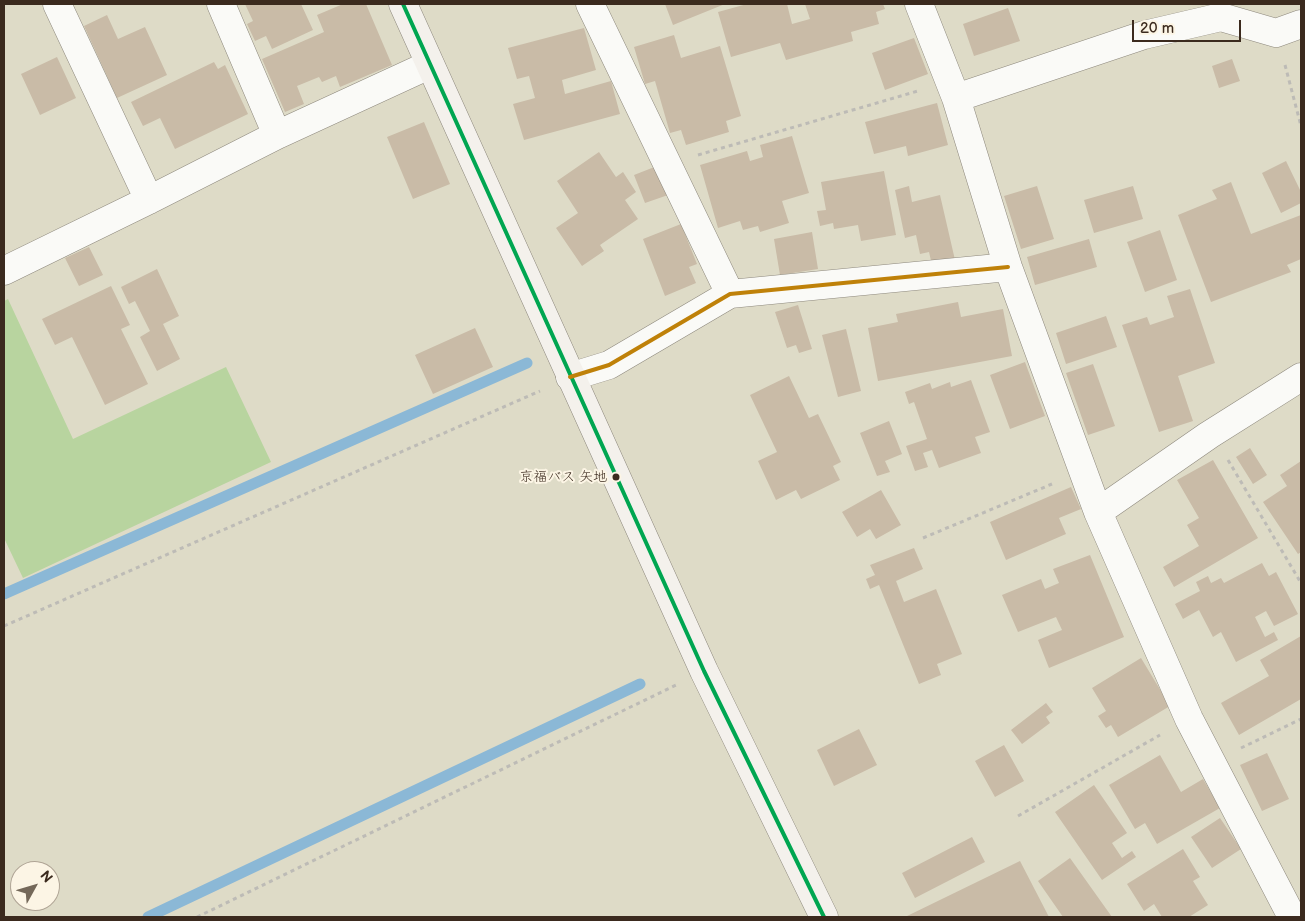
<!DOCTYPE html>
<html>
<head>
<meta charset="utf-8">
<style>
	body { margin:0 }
	#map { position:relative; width:1305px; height:921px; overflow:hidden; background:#dedbc7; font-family:"Balsamiq Sans",sans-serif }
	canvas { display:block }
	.frame { position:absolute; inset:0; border:5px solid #3b2a1e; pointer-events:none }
	.north { position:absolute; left:10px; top:861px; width:50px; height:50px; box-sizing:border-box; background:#fcf5e5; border:1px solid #afa495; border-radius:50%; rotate:51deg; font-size:14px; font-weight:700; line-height:20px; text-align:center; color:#3b2a1e }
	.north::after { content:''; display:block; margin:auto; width:18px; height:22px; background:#746859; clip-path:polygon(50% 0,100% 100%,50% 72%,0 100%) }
	.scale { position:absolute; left:1132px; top:20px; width:109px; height:22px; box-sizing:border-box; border:2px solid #3b2a1e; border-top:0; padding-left:6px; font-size:15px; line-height:18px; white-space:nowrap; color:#3b2a1e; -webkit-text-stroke:4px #fcf5e5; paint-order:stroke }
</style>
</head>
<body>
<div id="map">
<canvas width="1305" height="921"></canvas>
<div class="frame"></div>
<div class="north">N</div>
<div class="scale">20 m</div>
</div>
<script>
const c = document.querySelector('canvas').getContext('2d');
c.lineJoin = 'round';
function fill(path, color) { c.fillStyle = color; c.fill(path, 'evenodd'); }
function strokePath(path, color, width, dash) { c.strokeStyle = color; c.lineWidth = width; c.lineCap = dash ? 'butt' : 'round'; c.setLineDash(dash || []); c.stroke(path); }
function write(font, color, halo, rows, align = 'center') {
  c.font = font + ' "Balsamiq Sans","Klee One",sans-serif'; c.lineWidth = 4; c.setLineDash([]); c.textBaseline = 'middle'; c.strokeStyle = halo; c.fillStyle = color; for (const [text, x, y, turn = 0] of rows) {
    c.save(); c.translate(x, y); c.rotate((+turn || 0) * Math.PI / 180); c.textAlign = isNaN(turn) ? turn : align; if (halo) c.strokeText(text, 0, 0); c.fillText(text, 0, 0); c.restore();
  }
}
fill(new Path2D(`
	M8,299L73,439L226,367L271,462L23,578L4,538V301Z`), '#b8d49f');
strokePath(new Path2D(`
	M4,594L527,363
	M148,917L640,684`), '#8bb8d6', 11);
fill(new Path2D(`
	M245,4H301L313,30L272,49L266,36L255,41L247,24L253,21Z
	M343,4H366L392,65L340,87L336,76L322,82L319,77L297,86L304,104L285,112L262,59L324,32L317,15Z
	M665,4H725L673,25Z
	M747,4H787L792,24L810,19L805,4H883L885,9L876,12L879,24L851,32L853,41L786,60L780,43L731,57L718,12Z
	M1008,8L1020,41L974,56L963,24Z
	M107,15L118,39L145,27L167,75L117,98L84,26Z
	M584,28L596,70L562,80L565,94L611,81L620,114L524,140L513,104L535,98L529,76L517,79L508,48Z
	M674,35L681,58L720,46L741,116L726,121L729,132L686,145L681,130L670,133L655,81L645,84L634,47Z
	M914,38L928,74L885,90L872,53Z
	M57,57L76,98L40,115L21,74Z
	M1232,59L1240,81L1219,88L1212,66Z
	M214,62L218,69L225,65L248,114L175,149L160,118L143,126L131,102Z
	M937,103L948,145L908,156L906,146L874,154L865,122Z
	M424,122L450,184L413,199L387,137Z
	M792,136L809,193L782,201L789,223L760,232L758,226L743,230L740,221L718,228L700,165L747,151L750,161L763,157L760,145Z
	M599,152L616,177L623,172L636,192L625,200L638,219L600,245L604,251L582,266L556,228L578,213L557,181Z
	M1286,161L1301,192V203L1281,213L1262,173Z
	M657,166L668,195L645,203L634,175Z
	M884,171L896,235L861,241L858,225L834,229L833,223L820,226L817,211L826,210L821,182Z
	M1231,182L1251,234L1301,215V259L1287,265L1291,272L1211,302L1178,215L1217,199L1212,190Z
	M909,186L912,202L940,195L955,260L932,265L929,252L920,254L916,235L905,238L895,190Z
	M1037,186L1054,239L1021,249L1004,196Z
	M1133,186L1143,219L1094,233L1084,200Z
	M681,224L697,264L689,267L696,283L665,296L643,239Z
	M1160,230L1177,280L1145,292L1127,242Z
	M812,232L818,269L780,275L774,239Z
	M1089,239L1097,267L1035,285L1027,257Z
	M89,247L103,275L79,286L65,258Z
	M157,269L179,316L163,324L180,359L157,371L140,337L150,331L135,301L129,304L121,287Z
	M111,286L130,325L121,329L148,384L105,405L72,337L55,345L42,319Z
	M1190,289L1215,363L1178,376L1193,421L1159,432L1122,325L1147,317L1150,325L1174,317L1167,296Z
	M958,302L961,317L1003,309L1012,356L878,381L868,328L898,322L896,314Z
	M798,305L812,349L799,353L796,345L787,348L775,312Z
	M1106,316L1117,347L1066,364L1056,333Z
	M475,328L493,367L433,394L415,355Z
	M846,329L861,391L838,397L822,335Z
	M1025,362L1045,416L1010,429L990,375Z
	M1093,364L1115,426L1088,435L1066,373Z
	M789,376L809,418L818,414L841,462L833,466L840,480L801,499L796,490L776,500L758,461L777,452L750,395Z
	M971,380L990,432L975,437L981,453L939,468L932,450L923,453L928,467L915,471L906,446L927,439L914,402L909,404L905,392L930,383L932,389L950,382L951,387Z
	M889,421L902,454L885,461L890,472L877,476L860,433Z
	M1250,448L1267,475L1253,484L1236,457Z
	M1213,460L1258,538L1174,587L1163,567L1199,546L1187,525L1199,518L1177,480Z
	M1301,461V552L1298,554L1263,502L1287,486L1280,475Z
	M1071,487L1081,509L1059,518L1066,534L1006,560L990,522Z
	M881,490L901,525L876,539L870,529L857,537L842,512Z
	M914,548L923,569L896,581L904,602L936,589L962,654L937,664L941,675L919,684L879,585L870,589L866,579L875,575L870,565Z
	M1090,555L1124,637L1049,668L1038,640L1062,630L1056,617L1018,632L1002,595L1041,579L1045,589L1059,583L1053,569Z
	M1262,563L1269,576L1276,572L1298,614L1274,626L1266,611L1255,617L1265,637L1274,632L1278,640L1236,662L1221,632L1213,637L1199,610L1183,619L1175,604L1200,591L1196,582L1208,576L1211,583L1221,578L1224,583Z
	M1301,636V699L1239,735L1221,703L1269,676L1260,660Z
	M1141,658L1170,706L1118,737L1111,725L1106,728L1098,716L1106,711L1092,688Z
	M1046,703L1053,712L1046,717L1050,723L1022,744L1011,730Z
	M859,729L877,765L834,786L817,750Z
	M1004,745L1024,781L995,797L975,761Z
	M1267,753L1289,799L1262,811L1240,765Z
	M1160,755L1181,792L1203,779L1220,808L1157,844L1145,823L1135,829L1109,785Z
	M1094,785L1127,833L1112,843L1122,858L1132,851L1136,857L1102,880L1055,812Z
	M1220,818L1241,849L1212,868L1191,837Z
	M972,837L985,862L915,898L902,873Z
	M1183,849L1200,877L1193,881L1208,905L1189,917H1162L1154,904L1144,911L1127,884Z
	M1070,858L1112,917H1063L1038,881Z
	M1020,861L1049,917H905Z`), '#c9bba7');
const street = new Path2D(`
	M57,4L149,200
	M221,4L277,135
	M590,4L730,294
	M919,4L956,98L1008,267L1098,512L1189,719L1292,917
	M956,98L1144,35L1221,17L1276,33L1301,24
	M4,271L149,200L277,135L429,65
	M570,377L609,365L730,294L1008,267
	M1098,512L1209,435L1301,377`);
const secondary = new Path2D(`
	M403,4L704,671L824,917`);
strokePath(street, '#8d887d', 29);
strokePath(secondary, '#8d887d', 29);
strokePath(new Path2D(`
	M1285,65L1301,126
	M698,155L918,91
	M1228,460L1301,583
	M923,538L1052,484
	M4,626L540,391
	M1241,748L1301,719
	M1018,816L1160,735
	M197,917L676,685`), '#bdbbb6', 3, [4, 4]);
strokePath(street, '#fafaf7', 28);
strokePath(secondary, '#f4f1ec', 28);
strokePath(new Path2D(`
	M403,4L704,671L824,917`), '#00a651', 4);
strokePath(new Path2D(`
	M570,377L609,365L730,294L1008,267`), '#bf8109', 4);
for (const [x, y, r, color] of [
	[616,477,4.5,"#3b2a1e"]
]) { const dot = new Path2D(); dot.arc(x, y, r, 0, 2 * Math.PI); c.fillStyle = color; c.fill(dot); strokePath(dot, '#fcf5e5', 2); }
write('14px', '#3b2a1e', '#fcf5e5', [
	["京福バス 矢地",607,477]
], 'right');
</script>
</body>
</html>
